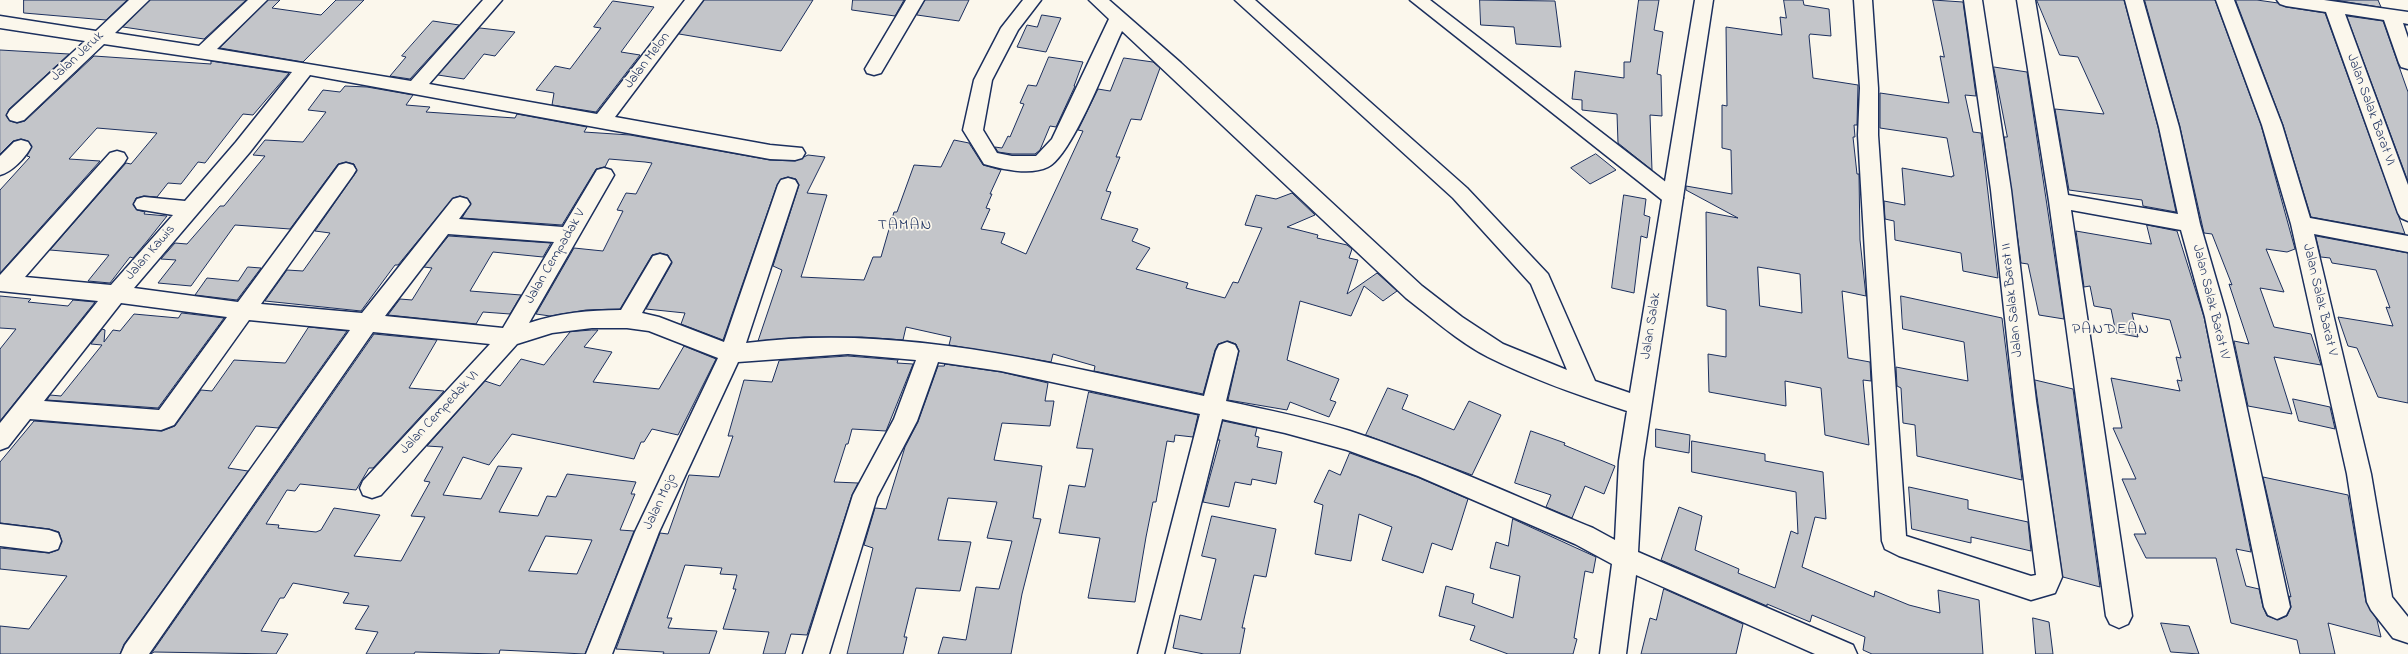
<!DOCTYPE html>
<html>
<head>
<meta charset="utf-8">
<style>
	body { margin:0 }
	canvas { display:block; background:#fbf7ec }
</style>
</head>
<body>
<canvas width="2408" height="654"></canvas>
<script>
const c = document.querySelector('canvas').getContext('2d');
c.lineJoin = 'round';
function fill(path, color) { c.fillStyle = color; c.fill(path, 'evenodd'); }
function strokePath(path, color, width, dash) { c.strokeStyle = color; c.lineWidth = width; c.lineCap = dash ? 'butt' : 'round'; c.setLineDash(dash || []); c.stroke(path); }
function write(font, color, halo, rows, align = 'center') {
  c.font = font + ' "Indie Flower",sans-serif'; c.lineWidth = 3.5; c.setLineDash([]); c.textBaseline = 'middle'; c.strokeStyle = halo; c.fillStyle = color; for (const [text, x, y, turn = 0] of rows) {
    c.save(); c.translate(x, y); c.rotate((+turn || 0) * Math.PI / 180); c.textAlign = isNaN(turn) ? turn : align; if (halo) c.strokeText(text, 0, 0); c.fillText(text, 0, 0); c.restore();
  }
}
const building = new Path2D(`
	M24,0H127L106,20L24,13Z
	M150,0H246L204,39L123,27Z
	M268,0H280L272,8L321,15L336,0H364L303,62L220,48Z
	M704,0H813L781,51L679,34Z
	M853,0H904L895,16L852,10Z
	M925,0H969L959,21L917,15Z
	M1480,0L1555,1L1561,47L1516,44L1514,27L1481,25Z
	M1639,0H1659L1654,30L1663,32L1657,74L1661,75L1662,116L1650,115L1652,170L1618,143L1617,114L1582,110V100L1572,99L1575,71L1624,78V62H1630Z
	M1784,0H1803L1804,5L1829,9L1831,36L1810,34L1809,36L1813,78L1858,85L1857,125H1854L1855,137H1853L1857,174H1859L1860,240L1866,296L1842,291L1848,358L1870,362L1871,381L1863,380L1869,445L1825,435L1821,388L1785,381L1786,406L1709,392L1708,354L1726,357V310L1707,306L1706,212L1738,218L1686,190V186L1732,194L1731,150L1722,148V105L1727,106L1726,27L1782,35L1780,17L1786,18ZM1758,267L1800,274L1802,313L1760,306Z
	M1933,0L1963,2L1976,96L1965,95L1973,132L1981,133L1998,278L1963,271L1961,253L1895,240L1894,221L1885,219L1884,201L1905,205L1902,168L1952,177V176H1954L1947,138L1880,128V93L1949,103L1940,56L1944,57Z
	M2037,0H2124L2158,127L2176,212L2143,206L2142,200L2069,190L2055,109L2104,114L2078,57L2060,55Z
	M2145,0H2215L2261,125L2295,249L2287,252L2266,249L2284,292L2260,288L2274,327L2311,334L2321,365L2274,357L2292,414L2248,406L2234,341L2249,344L2229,284L2232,285L2212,234L2204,233L2180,127Z
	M2236,0H2257L2278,3L2286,7L2325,13L2405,234L2311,217L2283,125Z
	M2335,0H2378L2381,7Z
	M613,1L654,7L621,52L640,55L596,112L552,105L554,93L536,90L555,66L570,69L601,28L594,27Z
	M1042,15L1061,18L1046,52L1017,47L1027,25L1037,27Z
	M2347,16L2383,21L2408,92V181Z
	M433,21L459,25L410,79L390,76L406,57L402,56Z
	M480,28L515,32L495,56L484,54L464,79L438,75Z
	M0,50L69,54L9,109L6,116L10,121L17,123L25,121L94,56L211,64V61L289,73L253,115L243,114L205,163L198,162L181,184L168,183L157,197L144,196L136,198L133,205L137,210L145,212L144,214L167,216L148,240L133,258L130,257L110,283L88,281L109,255L50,250L126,163L131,164L157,133L97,128L69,159L100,161L0,273V190L30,157L27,156L32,146L28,141L21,139L13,141L0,154Z
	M1049,57L1083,62L1074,86H1075L1056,127L1050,126L1040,150L1035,154H1012L998,152L995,147L1002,148L1008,136L1010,137L1024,104L1020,103L1028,85L1036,86Z
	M1124,58L1153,62L1160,68L1141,120L1131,119L1116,157H1120L1106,191L1111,192L1101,219L1138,229L1132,241L1150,248L1136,269L1188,283L1186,288L1225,298L1233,282L1238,283L1262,228L1245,225L1256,195L1276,199L1292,193L1315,215L1287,227L1318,235L1317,238L1347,245L1352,249L1349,258L1358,260L1347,294L1377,273L1397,291L1383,301L1364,286L1351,316L1300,301L1287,360L1339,379L1330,400L1336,402L1329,417L1290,402L1287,410L1228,400L1239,351L1236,344L1228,341L1218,344L1215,350L1203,394L1094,371L1095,366L1053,354L1051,362L949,345L951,337L906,327L903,340L862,337H804L758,341L782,270L773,266L799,185L796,179L788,177L781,179L777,185L723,340L681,324L685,313L646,309L672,263L668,255L660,253L652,255L620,309L586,310L550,316L536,314L574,248L603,251L623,211L617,210L626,193L636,194L652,163L645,162L609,159L605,167L596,169L562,225L462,218L471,203L467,198L460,196L453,198L398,265H395L361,311L265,301L287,270L303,271L330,233L315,231L357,171L354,164L346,162L338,164L290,229L235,225L191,286L158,283L176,260L161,259L175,243L187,244L220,206H224L265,156L253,155L265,140L303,142L326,112L308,110L323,90L340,92L345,86L367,87L413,95L406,105L430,107L426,112L515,118L517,114L587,127L584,132L630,135L770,160L795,161L808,155L825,157L807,193L827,195L801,277L864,280L873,257H881L894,212H897L914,165L941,167L954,140L969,143L983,165L1001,170L990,194H992L986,208L990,209L981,229L1005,233L1001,243L1026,254L1083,131L1078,130L1098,89L1110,91Z
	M1994,67L2027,72L2064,319L2039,315L2028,264L2021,263L2004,137H2007Z
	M1596,154L1616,170L1590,184L1571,168Z
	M1624,195L1646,199L1644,215L1650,217L1647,238L1641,236L1634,293L1612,288Z
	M2147,225L2177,231L2204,317L2251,552L2236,549L2246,586L2259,589L2263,607L2267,616L2278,620L2287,616L2291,607L2289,596L2291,597L2263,477L2348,495L2366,602L2377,620L2381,637L2328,623L2335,654H2300L2297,640L2231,623L2216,558H2146L2134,534H2146L2122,479H2136L2113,428H2122L2111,378L2180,391L2177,380L2182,381L2176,357L2181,358L2170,320L2132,313L2138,337L2116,333L2111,309L2094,306L2090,286L2084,287L2076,231L2151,244Z
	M449,236L551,243L543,257L493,252L470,291L521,295L510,314L483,312L476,324L388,315L400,299L412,300L432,268L424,267Z
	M2316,236L2408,253V403L2378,397L2357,348L2348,346L2338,317L2393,326L2386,307L2390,308L2376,270L2332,263L2330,258L2321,257Z
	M248,267L261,268L237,300L195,295L207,278L238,281Z
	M0,296L31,299L28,302L68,306L73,300L95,302L0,421V349L16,329L0,328Z
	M1901,296L2002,318L2022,480L1917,456L1915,425L1903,423L1901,388L1897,386L1896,367L1968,381L1964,342L1903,329Z
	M182,313L224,318L158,408L47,400L50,395L61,396L102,345L91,344L102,329L105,330L104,342L113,330L120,331L134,314L178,318Z
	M309,327L347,331L278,428L256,426L228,468L248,471L124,644L120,654H0V626L29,629L67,576L0,569V548L49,553L58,550L62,542L59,532L49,529L0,523V462L34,421L162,431L175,426L201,390L212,391L234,360L285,363Z
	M592,330H598L584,347L612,352L593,382L659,389L684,346L716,359L678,435L652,429L644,442H641L634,459L512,434L489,465L463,457L443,495L481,499L498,466L522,468L499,512L538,516L547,496L556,497L567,474L636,482L631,494H635L620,530L634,531L585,654L500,650L499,654L415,652L414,654H366L378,632L355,629L369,606L343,603L349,593L293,583L284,598H280L261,631L288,634L276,654L154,652L151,654L374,334L437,340L409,388L444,391L373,468H369L356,490L300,484L295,491L287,490L266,524L279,525L278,528L316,532L321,530L334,508L380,515L354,556L401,561L425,517L411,516L430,482L424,481L443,447L427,446L485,381L500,386L521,359L544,365L570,332ZM546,536L592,540L577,574L529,571Z
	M848,356L898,360L897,363L913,364L886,431L852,429L848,444H846L834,482L858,483L852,495L807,635L791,634L785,654H763L769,632L723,629L736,589H733L737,575L720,574L722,568L685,565L667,618H672L668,628L717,631L709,654H663L664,652L616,649L660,533L668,534L689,475L719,477L733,436H728L744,380L772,382L779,361Z
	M945,364L1001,372L1048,383L1045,401H1054L1050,426L1002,423L994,460L1042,466L1033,518L1041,519L1022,594L1011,654H938L943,637L966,640L976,587L999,589L1012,541L987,538L997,502L948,498L938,540L971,542L960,591L916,588L904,637H907L903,654H847L873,548L864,545L875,508L886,509L905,447L918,422L938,366H944Z
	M2035,380L2073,389L2100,587L2063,577Z
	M1388,388L1408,395L1402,409L1454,430L1469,401L1501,415L1472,475L1366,435Z
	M1089,392L1198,415L1193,437L1175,435L1174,442L1167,441L1156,502H1153L1146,537L1135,602L1088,598L1100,538L1059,533L1069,485L1085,487L1093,449L1077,448Z
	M2293,399L2330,407L2335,429L2299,421Z
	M1223,421L1257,428L1255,436L1259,437L1257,447L1282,452L1276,484L1252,479L1251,485L1235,482L1229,507L1203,502L1220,440H1218Z
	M1656,429L1690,435L1689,453L1656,447Z
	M1531,431L1565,443L1564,445L1615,466L1604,494L1585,486L1572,518L1546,507L1551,495L1515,483Z
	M1692,441L1765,454V461L1823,472L1826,519L1815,517L1802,567L1874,597L1875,591L1909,605L1940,613L1938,590L1979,600L1983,654H1872L1863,650L1865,637L1812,615L1810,622L1767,604V606L1661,560L1679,507L1702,516L1695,550L1739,569L1738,573L1775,588L1791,531L1798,534L1796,492L1692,472Z
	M1350,453L1417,477L1468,499L1452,550L1432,543L1423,573L1382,560L1392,527L1359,514L1351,561L1315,554L1323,505L1314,502L1329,470L1340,475Z
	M1909,487L1968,500V509L2028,522L2031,551L1971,537V543L1912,529Z
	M1212,516L1276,529L1266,577L1254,575L1242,628H1245L1240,654H1204L1173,648L1180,615L1201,620L1216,559L1202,556Z
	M1513,519L1596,557L1593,573L1585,571L1574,638L1577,639L1573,654H1508L1470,640L1475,626L1439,616L1446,586L1474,594L1472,603L1513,618L1520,576L1490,568L1496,542L1508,546Z
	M1664,589L1743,624L1736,654H1641L1650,618L1656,620Z
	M2033,618L2049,622L2053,654H2036Z
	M2161,623L2189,626L2199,654L2171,652Z`);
fill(building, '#c3c5c9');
strokePath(building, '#1b2f5e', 1);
const minor = new Path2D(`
	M129,0H149L115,33L199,46L248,0H267L217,49L411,81L483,0H502L429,84L597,114L685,0H703L615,117L770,145L802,148L805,153L802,158L795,160L770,159L310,75L250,152L134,288L238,302L339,165L346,163L353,165L356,170L353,175L261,304L362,313L453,199L460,197L467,199L470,204L459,219L563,227L597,170L604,168L611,170L614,175L529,323C559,313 589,310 621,310L653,256L660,254L667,256L671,262L642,313L659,317L724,342L778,185L781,180L788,178L795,180L798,185L746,343C901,323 1053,364 1204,396L1216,351L1219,345L1227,342L1235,345L1238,351L1226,401C1268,410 1309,418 1350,431C1433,458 1512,495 1593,528L1615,540L1619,461L1627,411C1580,396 1532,379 1488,357C1459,342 1432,318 1406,298L1122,31C1109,58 1072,156 1048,167C1030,176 1002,169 984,164L963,130L974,80L1001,28L1023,0H1041L1018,30L992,80L983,130L997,153L1012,156H1036L1052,139L1109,19L1089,0H1109L1181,63L1422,286L1462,317L1503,344L1567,370L1531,284L1453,198L1235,0H1255L1467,188L1548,274L1595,381L1630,393L1695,0H1713L1643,461L1638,552L1853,645L1857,654H1815L1636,575L1626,654H1600L1612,564L1575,544L1418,476L1347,450L1285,433L1222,419L1164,654H1138L1200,414L1001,371L938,362L917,421L877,497L829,654H803L853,495L894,419L916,360L848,354L738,362L659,532L612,654H586L635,532L718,358L649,331L627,328H592L552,333L517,344L381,495L372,498L363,495L360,488L363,481L490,344L373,332L149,654H121L125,645L350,330L249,320L174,425L161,430L30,419L8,447L0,450V423L98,301L0,291V275L110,153L117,151L124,153L127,158L124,163L25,277L111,285L173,215L137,209L134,204L137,199L144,197L185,201L236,142L292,72L104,44L24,120L17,122L10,120L7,115L10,110L85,41L0,28V16L96,31ZM448,234L554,242L503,328L385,316ZM121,303L227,317L159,410L44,401Z
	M906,0H924L881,73L874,75L867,73L865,69Z
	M1854,0H1872L1878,88V135L1906,536L2031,576L2036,575L2014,401L1991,190L1964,0H1982L2011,190L2036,401L2062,577L2055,593L2031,600L1899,556L1885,549L1882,541L1858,135L1860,88Z
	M2017,0H2035L2068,195L2178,214L2159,127L2125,0H2143L2179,127L2200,224L2227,317L2290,607L2286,615L2277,619L2268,615L2264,607L2205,317L2181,230L2071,210L2132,616L2128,624L2119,628L2110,624L2106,616L2049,201Z
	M2216,0H2234L2282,125L2310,218L2408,236V252L2314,234L2371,474L2392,597L2408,617V643L2393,638L2371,610L2367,602L2347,474L2291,224L2262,125Z
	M2277,0H2324L2408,12V24L2403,23L2408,38V69L2401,67L2399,63L2384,20L2345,14L2408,185V221L2401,218L2398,213L2326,12L2286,6L2280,4Z
	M21,140L28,142L31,147C25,158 12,172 0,175V156L14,142Z
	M0,524L49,530L58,533L61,541L58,549L49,552L0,546Z`);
const major = new Path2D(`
	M1410,0H1430L1680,193L1683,198L1680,203L1673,205L1666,203Z`);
strokePath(minor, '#1b2f5e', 3);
strokePath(major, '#1b2f5e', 3);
fill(minor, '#fbf7ec');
fill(major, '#fbf7ec');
write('14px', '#1b2f5e', '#fbf7ec', [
	["Jalan Jeruk",78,57,-43],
	["Jalan Melon",648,61,-53],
	["Jalan Salak Barat VI",2370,110,70],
	["Jalan Kawis",151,253,-49],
	["Jalan Cempadak V",556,257,-60],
	["Jalan Salak Barat II",2013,300,-96],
	["Jalan Salak Barat V",2319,300,77],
	["Jalan Salak Barat IV",2210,302,76],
	["Jalan Salak",1652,326,-81],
	["Jalan Cempedak VI",440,413,-47],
	["Jalan Mojo",661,502,-65]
]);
c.letterSpacing = '1px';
write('16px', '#1b2f5e', '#fbf7ec', [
	["TAMAN",905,226],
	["PANDEAN",2111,330]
]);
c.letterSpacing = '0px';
</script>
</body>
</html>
